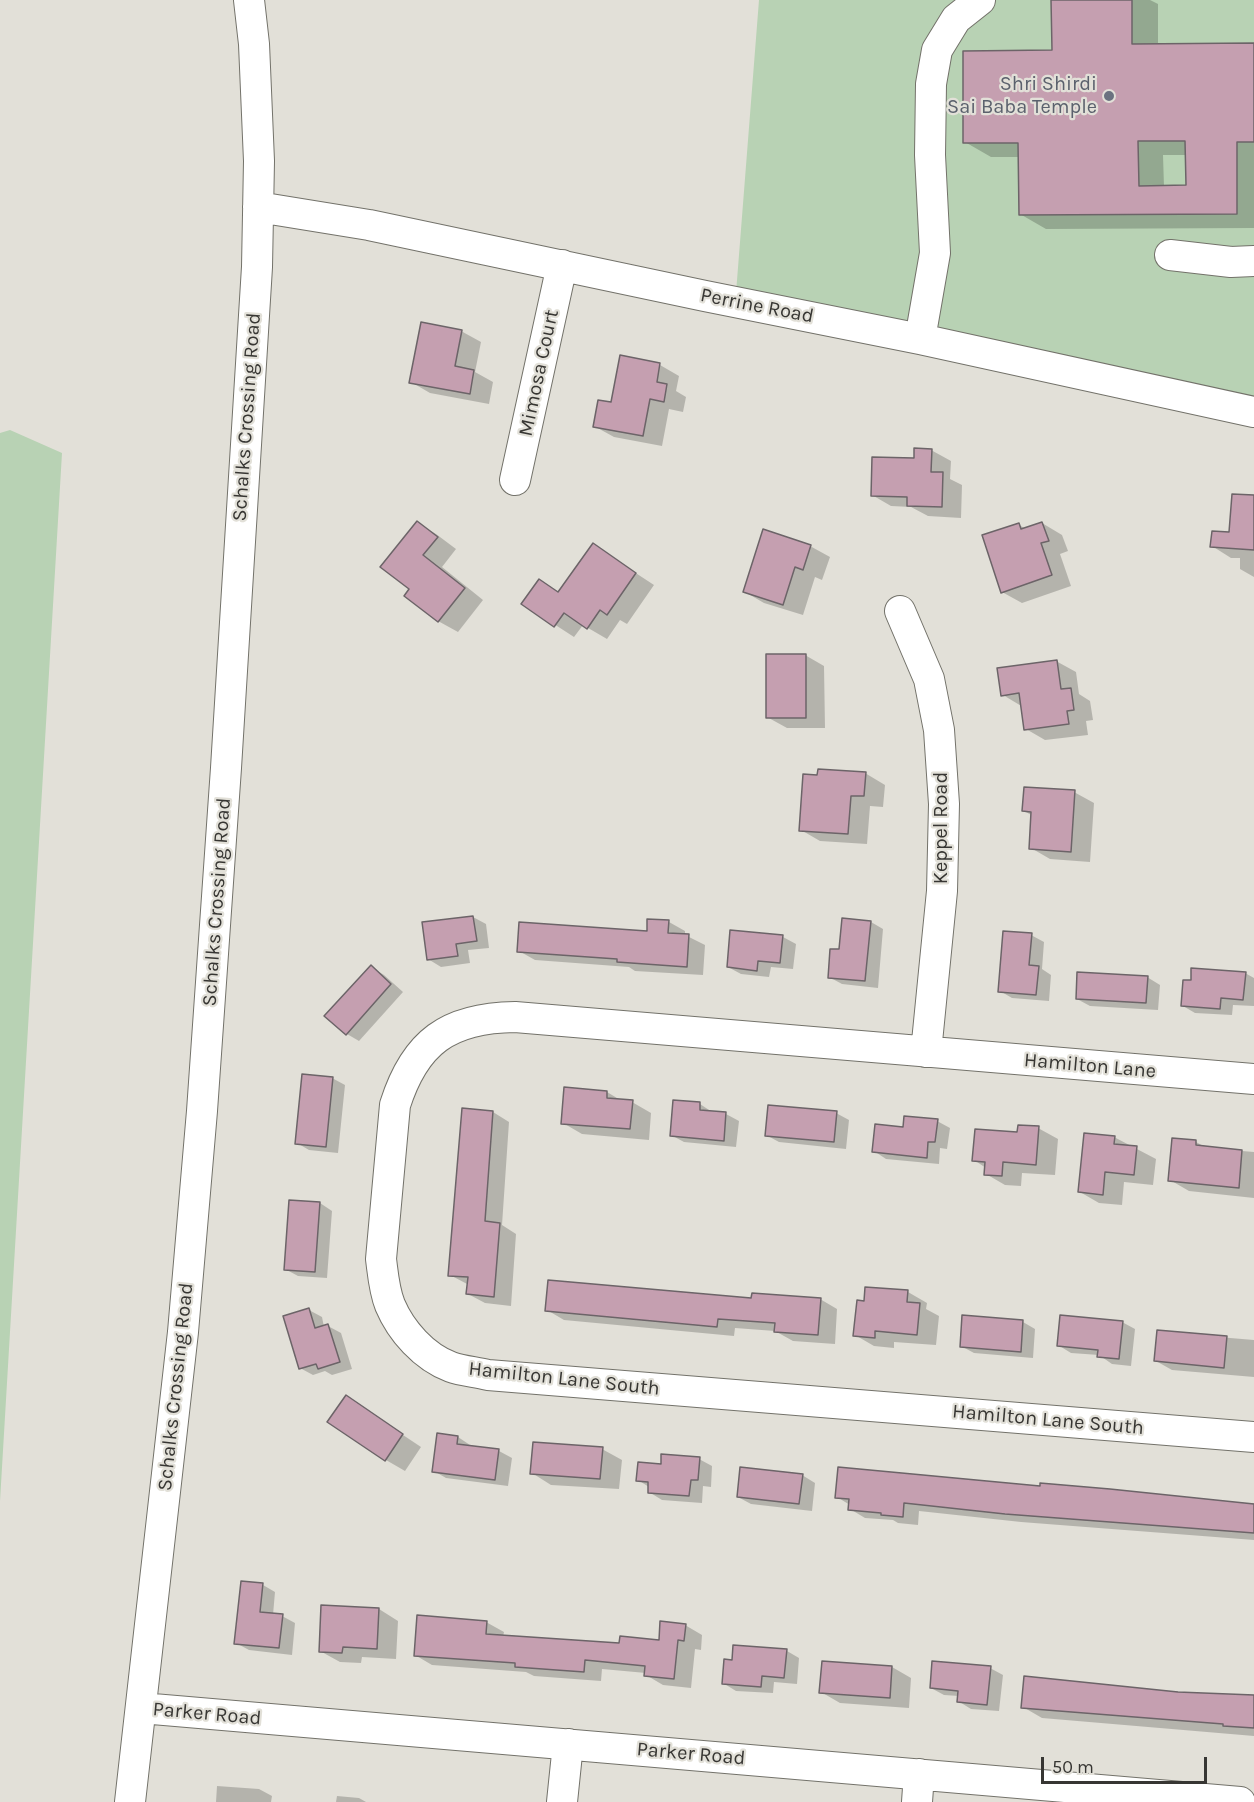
<!DOCTYPE html>
<html>
<head>
<meta charset="utf-8">
<style>
	body { margin:0 }
	#map { position:relative; width:1254px; height:1802px; overflow:hidden; background:#e2e0d8; font-family:Karla,sans-serif }
	canvas { display:block }
	.scale { position:absolute; left:1041px; top:1757px; width:166px; height:27px; box-sizing:border-box; border:3px solid #373633; border-top:0; padding-left:8px; font-size:18px; line-height:21px; white-space:nowrap; color:#373633; -webkit-text-stroke:4px #e2e0d8; paint-order:stroke }
</style>
</head>
<body>
<div id="map">
<canvas width="1254" height="1802"></canvas>
<div class="scale">50 m</div>
</div>
<script>
const c = document.querySelector('canvas').getContext('2d');
c.lineJoin = 'round';
function fill(path, color) { c.fillStyle = color; c.fill(path, 'evenodd'); }
function strokePath(path, color, width, dash) { c.strokeStyle = color; c.lineWidth = width; c.lineCap = dash ? 'butt' : 'round'; c.setLineDash(dash || []); c.stroke(path); }
function write(font, color, halo, rows, align = 'center') {
  c.font = font + ' Karla,sans-serif'; c.lineWidth = 4.5; c.setLineDash([]); c.textBaseline = 'middle'; c.strokeStyle = halo; c.fillStyle = color; for (const [text, x, y, turn = 0] of rows) {
    c.save(); c.translate(x, y); c.rotate((+turn || 0) * Math.PI / 180); c.textAlign = isNaN(turn) ? turn : align; if (halo) c.strokeText(text, 0, 0); c.fillText(text, 0, 0); c.restore();
  }
}
fill(new Path2D(`
	M759,0H1254V411L736,293Z
	M10,430L62,453L0,1501V433Z`), '#b8d2b4');
fill(new Path2D(`
	M1053,0H1150L1158,4V45H1254V228L1046,229L1020,214V157H991L965,142L1053,52ZM1163,155H1187V187H1164Z
	M461,331L481,342L475,372L493,382L489,404L430,393L411,382Z
	M621,357L660,365L679,376L676,391L686,397L683,412L669,409L662,446L614,437L594,426L612,404Z
	M931,450L951,461L950,479L962,485L961,518L928,516L911,507L891,506L872,495L915,460Z
	M1254,497V577L1240,569V558H1231L1212,546L1230,533Z
	M417,523L436,534L456,549L442,567L483,600L458,632L438,621L412,589Z
	M1042,523L1062,535L1068,551L1060,554L1071,586L1022,603L1002,592L1019,525L1026,529Z
	M593,545L654,585L627,624L620,620L607,639L583,625L574,637L523,604L539,581L559,593Z
	M810,546L830,557L822,580L815,577L803,615L764,603L745,592Z
	M805,655L824,666L825,728H787L767,717Z
	M1056,661L1076,672L1079,694L1090,701L1093,720L1086,721L1088,735L1045,740L1026,729L1023,707L1003,695Z
	M865,773L885,785L883,807L870,806L867,844L820,841L801,830Z
	M1074,792L1094,803L1090,862L1050,859L1031,848L1033,816L1024,811Z
	M473,917L486,924L489,948L468,950L470,963L441,967L428,959Z
	M649,920L669,922L685,931V935L705,945L703,975L635,971L629,967L535,960L519,951L648,933Z
	M871,922L883,929L878,988L842,984L829,977L840,951Z
	M732,931L783,937L796,944L793,969L771,967L769,977L741,974L728,967Z
	M1031,935L1044,942L1042,969L1051,975L1049,1001L1012,998L1000,991Z
	M371,967L384,975L403,992L359,1041L347,1034Z
	M1245,973L1254,978V1006L1233,1005L1232,1015L1195,1013L1183,1006Z
	M1147,977L1160,985L1158,1010L1090,1006L1077,999Z
	M332,1078L345,1085L338,1153L309,1150L297,1143Z
	M607,1092L622,1101L632,1102L651,1113L649,1140L582,1134L563,1123Z
	M674,1101L700,1104L712,1112L726,1114L739,1121L736,1147L684,1142L671,1135Z
	M493,1112L509,1122L502,1225L516,1234L511,1306L485,1303L468,1294L469,1285L450,1275Z
	M836,1113L849,1120L846,1149L779,1142L766,1135Z
	M937,1121L950,1128L947,1149L940,1148L939,1164L886,1159L874,1151L904,1129Z
	M1038,1128L1058,1139L1055,1175L1022,1173L1021,1186L1005,1185L986,1174V1168L974,1160L1018,1134Z
	M1114,1137L1156,1159L1153,1185L1124,1182L1122,1205L1099,1203L1080,1192Z
	M1196,1142L1207,1148L1254,1152V1198L1189,1191L1170,1180Z
	M320,1203L332,1211L327,1278L298,1276L285,1269Z
	M908,1292L927,1303L926,1309L939,1316L936,1345L894,1342V1348L874,1346L855,1335L866,1302Z
	M820,1299L837,1309L835,1344L793,1341L775,1331L735,1328L734,1336L564,1320L547,1310L753,1300Z
	M309,1310L322,1317L324,1327L328,1326L341,1333L352,1369L332,1375L325,1371L313,1375L300,1368Z
	M1023,1322L1035,1329L1033,1358L974,1353L961,1346Z
	M1122,1322L1135,1329L1131,1366L1112,1364L1099,1355L1071,1353L1058,1345Z
	M1159,1332L1254,1340V1377L1172,1370L1156,1361Z
	M346,1397L421,1447L405,1471L386,1460Z
	M458,1437L470,1445V1447L499,1451L512,1458L508,1486L446,1478L434,1471Z
	M602,1449L622,1460L619,1489L551,1485L532,1473Z
	M699,1459L712,1466L711,1487L703,1486L702,1503L662,1500L649,1492V1487L638,1480L662,1466Z
	M802,1475L815,1483L812,1511L751,1504L738,1497Z
	M837,1497L1254,1503V1540L1021,1522L919,1511L918,1525L898,1523L893,1520L865,1518L850,1509V1505Z
	M263,1585L275,1592L273,1615L282,1616L295,1623L292,1655L249,1650L236,1643Z
	M379,1609L398,1621L396,1659L362,1657L361,1663L340,1662L320,1651Z
	M486,1622L504,1632L503,1637L621,1645L660,1641L685,1625L702,1635L701,1650L695,1649L691,1688L663,1685L646,1675V1673L602,1669L601,1681L534,1676L526,1672L432,1665L415,1655Z
	M787,1651L799,1658L797,1684L774,1682L773,1693L736,1691L723,1683L733,1661Z
	M892,1667L911,1678L909,1708L840,1703L821,1692Z
	M990,1668L1003,1675L999,1711L971,1709L958,1701L959,1696L944,1695L931,1688Z
	M1095,1686L1254,1697V1736L1042,1718L1023,1707Z
	M217,1786L259,1789L272,1796L271,1802H216Z
	M337,1796L359,1798L366,1802H336Z`), '#0003');
const building = new Path2D(`
	M1051,0H1132V44L1254,43V142H1237V214L1019,215L1018,143H963V51L1052,50ZM1138,141H1185L1186,185L1139,186Z
	M421,322L462,330L455,366L474,370L470,394L409,383Z
	M620,355L660,363L657,382L667,384L664,402L650,399L643,436L593,427L598,400L611,402Z
	M914,448L932,449L931,472H943L942,507L907,506V497L871,496L872,457L914,458Z
	M1232,494L1254,495V550L1210,547L1212,531L1229,532Z
	M417,521L438,537L423,555L465,588L438,622L404,596L409,589L380,567Z
	M1042,522L1049,541L1041,543L1052,575L1001,593L982,535L1019,523L1021,529Z
	M763,529L811,545L803,570L795,567L783,605L743,592Z
	M593,543L636,573L607,615L600,610L587,629L564,613L554,627L521,604L539,579L558,592Z
	M766,654H806V718H766Z
	M1057,660L1061,689L1071,688L1074,710L1067,711L1069,724L1024,730L1019,693L1001,696L997,668Z
	M818,769L866,772L864,796H851L848,834L799,831L803,774L817,775Z
	M1024,787L1075,790L1071,852L1029,849L1031,812L1022,811Z
	M473,916L477,941L456,944L458,956L427,960L422,922Z
	M842,918L871,921L865,981L828,978L830,949H839Z
	M647,919L669,920L668,933L689,934L687,967L617,962V959L517,952L519,922L647,931Z
	M730,930L783,935L780,963L758,961L757,971L727,967Z
	M1003,931L1032,933L1029,965L1039,966L1036,995L998,992Z
	M371,965L391,984L346,1035L324,1016Z
	M1191,968L1246,972L1243,1000L1221,998L1220,1009L1181,1006L1183,980H1191Z
	M1077,972L1148,976L1146,1003L1076,999Z
	M302,1074L333,1077L326,1147L295,1144Z
	M564,1087L607,1091V1098L633,1100L630,1129L561,1124Z
	M673,1100L700,1102V1110L726,1112L724,1141L670,1136Z
	M768,1105L837,1111L834,1142L765,1136Z
	M462,1108L493,1111L485,1221L500,1223L494,1297L466,1294L468,1277L448,1276Z
	M904,1116L938,1119L935,1142H928L927,1158L872,1152L875,1124L903,1127Z
	M1018,1125L1039,1126L1036,1165L1003,1162L1002,1176L984,1175L985,1162L972,1161L975,1129L1017,1132Z
	M1084,1133L1115,1136L1114,1144L1137,1146L1134,1175L1105,1172L1103,1195L1078,1192Z
	M1172,1138L1196,1140V1145L1242,1150L1239,1188L1168,1181Z
	M289,1200L320,1202L315,1272L284,1270Z
	M548,1280L751,1298L752,1293L821,1298L818,1335L774,1332L775,1323L718,1319L717,1327L545,1311Z
	M865,1287L908,1290L907,1302L920,1303L917,1335L875,1331V1338L853,1336L857,1300L864,1301Z
	M309,1308L315,1328L328,1324L340,1362L318,1369L316,1364L299,1369L283,1316Z
	M962,1315L1023,1320L1021,1352L960,1347Z
	M1060,1315L1123,1321L1119,1359L1097,1357L1098,1350L1057,1346Z
	M1157,1330L1227,1336L1224,1368L1154,1361Z
	M346,1395L403,1434L385,1461L327,1422Z
	M437,1433L458,1436L457,1444L499,1449L495,1480L432,1472Z
	M533,1442L603,1447L600,1479L530,1474Z
	M661,1454L700,1457L698,1480H691L689,1496L648,1493V1482L636,1481L638,1462L661,1464Z
	M740,1467L803,1474L799,1504L737,1497Z
	M838,1467L1040,1486V1483L1110,1489L1254,1504V1533L1005,1514L904,1503L903,1517L881,1515V1513L848,1510L849,1499L835,1498Z
	M241,1581L263,1583L260,1612L283,1614L279,1648L234,1644Z
	M321,1605L379,1608L377,1649L343,1647L342,1653L319,1652Z
	M417,1615L487,1621L486,1634L619,1643L620,1636L659,1640L660,1621L686,1624L684,1641L678,1640L674,1679L644,1676L645,1666L585,1660L584,1672L515,1667V1663L414,1656Z
	M733,1645L787,1649L784,1678L762,1676L761,1687L722,1684L724,1659L732,1660Z
	M822,1661L892,1666L890,1698L819,1693Z
	M932,1661L991,1666L987,1705L957,1702L958,1691L930,1688Z
	M1024,1676L1178,1692L1254,1695V1728L1223,1726V1724L1021,1708Z`);
fill(building, '#c59fb0');
strokePath(building, '#6c6468', 1.5);
const minor = new Path2D(`
	M258,207L369,225L705,296L920,339L1254,412
	M1170,255L1231,262L1254,261
	M920,339L935,253L930,155L931,84L937,50L956,19L980,0
	M515,480L562,265
	M900,611L929,679L939,730L944,804L942,891L926,1052
	M1254,1079L515,1017C448,1018 415,1042 395,1105L381,1259C383,1274 384,1290 390,1305C401,1331 424,1357 451,1367C462,1371 476,1372 488,1375L1254,1437
	M141,1708L1240,1802
	M130,1802L183,1332L202,1111L226,768L257,267L259,161L254,44L249,0
	M562,1802L568,1744
	M917,1802L919,1774`);
strokePath(minor, '#73726a', 32);
strokePath(minor, '#fff', 30);
for (const [x, y, r, color] of [
	[1109,96,6,"#6b7280"]
]) { const dot = new Path2D(); dot.arc(x, y, r, 0, 2 * Math.PI); c.fillStyle = color; c.fill(dot); strokePath(dot, '#e2e0d8', 2); }
write('20px', '#5b616d', '#e2e0d8', [
	["Shri Shirdi",1097,84],
	["Sai Baba Temple",1097,107]
], 'right');
write('20px', '#373633', '#e2e0d8', [
	["Perrine Road",757,306,11],
	["Mimosa Court",539,373,-78],
	["Schalks Crossing Road",247,417,-86],
	["Keppel Road",941,828,-90],
	["Schalks Crossing Road",217,902,-86],
	["Hamilton Lane",1090,1066,5],
	["Hamilton Lane South",564,1379,6],
	["Schalks Crossing Road",176,1387,-84],
	["Hamilton Lane South",1048,1420,5],
	["Parker Road",207,1714,5],
	["Parker Road",691,1754,5]
]);
</script>
</body>
</html>
